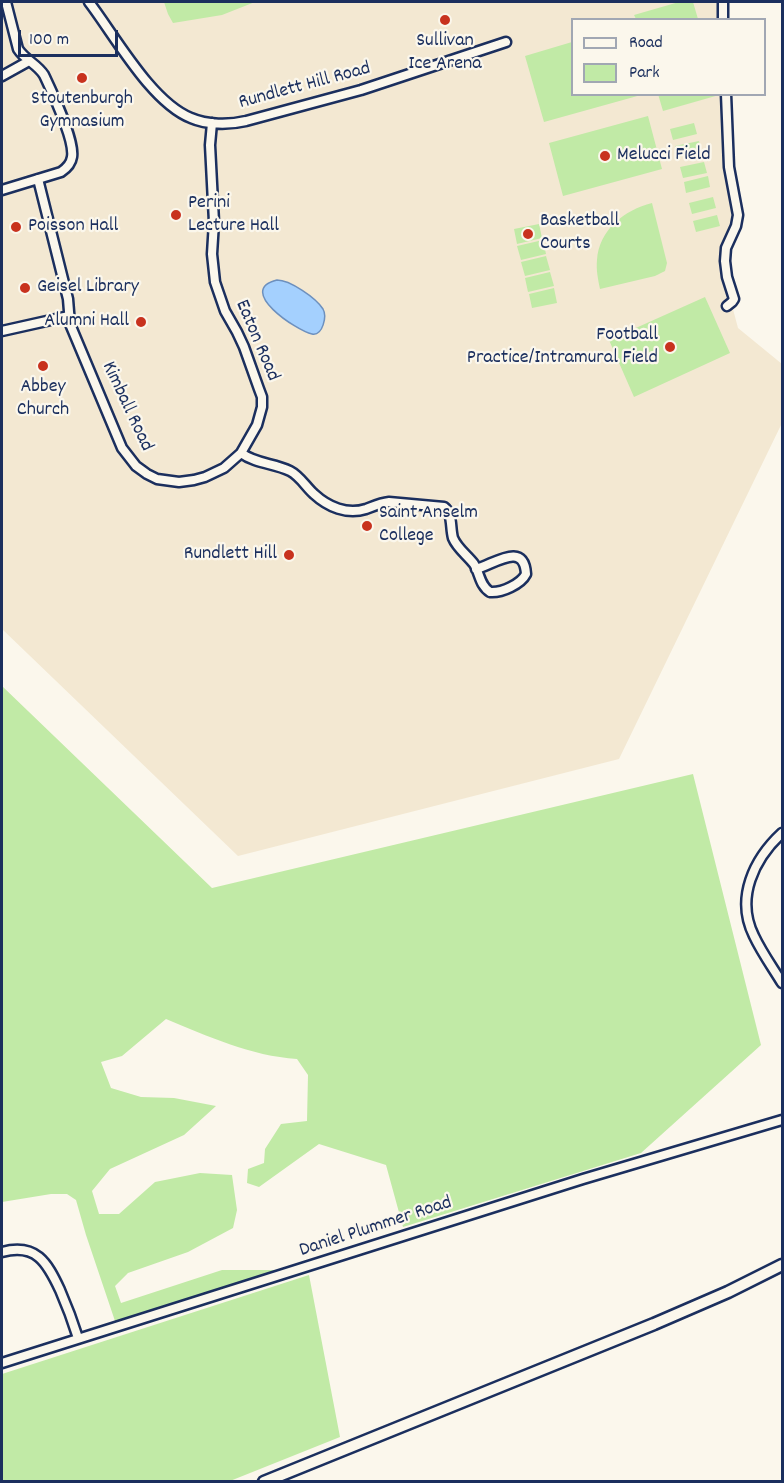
<!DOCTYPE html>
<html>
<head>
<meta charset="utf-8">
<style>
	body { margin:0 }
	#map { position:relative; width:784px; height:1483px; overflow:hidden; background:#fbf7ec; font-family:Dekko,sans-serif }
	canvas { display:block }
	.frame { position:absolute; inset:0; border:3px solid #1b2f5e; pointer-events:none }
	.legend { position:absolute; left:571px; top:18px; width:195px; height:78px; box-sizing:border-box; background:#fbf7ec; border:2px solid #a1a7b3; margin:0; padding:8px 10px; list-style:none; font-size:18px; color:#1b2f5e }
	.legend li { display:flex; align-items:center; gap:12px; height:30px }
	.legend b { width:30px; border:2px solid #a1a7b3 }
	.scale { position:absolute; left:18px; top:30px; width:100px; height:27px; box-sizing:border-box; border:3px solid #1b2f5e; border-top:0; padding-left:8px; font-size:18px; line-height:21px; white-space:nowrap; color:#1b2f5e; -webkit-text-stroke:4px #fbf7ec; paint-order:stroke }
</style>
</head>
<body>
<div id="map">
<canvas width="784" height="1483"></canvas>
<div class="frame"></div>
<ul class="legend">
<li><b style="height:8px;background:#fbf7ec"></b>Road</li>
<li><b style="height:16px;background:#c1eaa6"></b>Park</li>
</ul>
<div class="scale">100 m</div>
</div>
<script>
const c = document.querySelector('canvas').getContext('2d');
c.lineJoin = 'round';
function fill(path, color) { c.fillStyle = color; c.fill(path, 'evenodd'); }
function strokePath(path, color, width, dash) { c.strokeStyle = color; c.lineWidth = width; c.lineCap = dash ? 'butt' : 'round'; c.setLineDash(dash || []); c.stroke(path); }
function write(font, color, halo, rows, align = 'center') {
  c.font = font + ' Dekko,sans-serif'; c.lineWidth = 4.5; c.setLineDash([]); c.textBaseline = 'middle'; c.strokeStyle = halo; c.fillStyle = color; for (const [text, x, y, turn = 0] of rows) {
    c.save(); c.translate(x, y); c.rotate((+turn || 0) * Math.PI / 180); c.textAlign = isNaN(turn) ? turn : align; if (halo) c.strokeText(text, 0, 0); c.fillText(text, 0, 0); c.restore();
  }
}
fill(new Path2D(`
	M2,2H719L720,19L572,20V94L721,95L726,176L734,209V221L731,233L721,246L722,268L738,328L782,364V423L619,759L238,856L2,629Z`), '#f3e8d2');
fill(new Path2D(`
	M164,2H255L222,15L173,23L168,14Z
	M679,2H693L698,19H636L634,15Z
	M572,42V94L641,95L544,122L525,56Z
	M658,94H719V95L663,111Z
	M648,116L662,169L563,196L549,143Z
	M694,123L697,134L673,140L670,129Z
	M699,141L701,152L678,157L675,146Z
	M704,162L707,173L683,178L680,167Z
	M708,176L710,187L686,193L684,182Z
	M713,197L716,208L692,214L689,203Z
	M652,203L667,263L665,271L655,276L600,289C598,279 596,270 597,260C599,230 624,210 652,203Z
	M717,215L720,226L696,232L693,221Z
	M539,224L542,238L517,244L514,229Z
	M543,240L546,254L521,260L517,246Z
	M546,256L550,270L525,276L521,262Z
	M550,272L554,286L528,292L525,278Z
	M554,288L557,303L532,308L529,294Z
	M705,297L730,353L634,397L609,340Z
	M2,686L212,888L693,774L761,1045L641,1153L403,1227L386,1165L319,1144L259,1187L247,1183L248,1169L264,1163L265,1149L281,1124L307,1121L308,1075L297,1059C251,1056 207,1036 166,1019L122,1056L101,1062L111,1088L141,1097L174,1098L216,1106L184,1135L110,1169L92,1191L99,1214H119L155,1182L200,1173L232,1175L237,1210L233,1228L188,1252L128,1273L115,1286L121,1303L222,1270H298L116,1324L86,1235L76,1200L67,1194H51L2,1202Z
	M309,1275L340,1437L230,1481H2V1374Z`), '#c1eaa6');
const water = new Path2D(`
	M277,280C290,280 316,298 323,309C327,316 323,336 312,334C297,331 235,290 277,280Z`);
fill(water, '#a4d0fe');
strokePath(water, '#6d90be', 1.5);
const minor = new Path2D(`
	M89,2C115,36 151,102 191,118C207,125 229,125 246,121L361,90L506,42
	M723,20V2
	M2,76L29,61
	M726,94L729,167L738,215L736,226L726,248L725,261L727,277L734,299L732,302L727,306
	M38,179L68,299L70,324L122,448L136,466L147,474L157,479L179,482L194,480L205,477L224,468L241,453L257,425L262,407V397L259,389L244,347L237,332L225,311L215,282L212,254L214,222L210,145L212,123
	M2,190L61,172C67,168 71,164 72,157C75,140 52,92 44,75C37,64 25,60 18,49L6,2
	M2,331L69,316
	M241,453C256,464 274,463 290,471C300,476 306,487 314,494C328,507 347,515 366,509C374,506 380,503 389,502L444,507C453,514 450,527 453,538C457,548 467,555 474,564C480,574 480,586 490,592C502,593 521,584 526,574C524,540 493,565 476,569
	M782,833C754,859 735,898 754,936C762,953 773,968 782,983
	M2,1252C36,1243 47,1262 60,1290C67,1306 73,1322 78,1338
	M2,1363L583,1179L782,1120`);
const major = new Path2D(`
	M264,1482L654,1324L728,1292L782,1265`);
strokePath(minor, '#1b2f5e', 13);
strokePath(major, '#1b2f5e', 15);
strokePath(minor, '#fbf7ec', 8);
strokePath(major, '#fbf7ec', 10);
for (const [x, y, r, color] of [
	[445,20,6,"#c8321e"],
	[82,78,6,"#c8321e"],
	[605,156,6,"#c8321e"],
	[176,215,6,"#c8321e"],
	[16,227,6,"#c8321e"],
	[528,234,6,"#c8321e"],
	[25,288,6,"#c8321e"],
	[141,322,6,"#c8321e"],
	[670,347,6,"#c8321e"],
	[43,366,6,"#c8321e"],
	[367,526,6,"#c8321e"],
	[289,555,6,"#c8321e"]
]) { const dot = new Path2D(); dot.arc(x, y, r, 0, 2 * Math.PI); c.fillStyle = color; c.fill(dot); strokePath(dot, '#fbf7ec', 2); }
write('20px', '#1b2f5e', '#fbf7ec', [
	["Sullivan",445,42,"center"],
	["Ice Arena",445,65,"center"],
	["Stoutenburgh",82,100,"center"],
	["Gymnasium",82,123,"center"],
	["Melucci Field",617,156],
	["Perini",188,204],
	["Lecture Hall",188,227],
	["Basketball",540,222],
	["Courts",540,245],
	["Poisson Hall",28,227],
	["Geisel Library",37,288],
	["Alumni Hall",129,322,"right"],
	["Football",658,336,"right"],
	["Practice/Intramural Field",658,359,"right"],
	["Abbey",43,388,"center"],
	["Church",43,411,"center"],
	["Saint Anselm",379,514],
	["College",379,537],
	["Rundlett Hill",277,555,"right"]
], 'left');
write('20px', '#1b2f5e', '#fbf7ec', [
	["Rundlett Hill Road",305,87,-15],
	["Eaton Road",256,341,67],
	["Kimball Road",126,407,65],
	["Daniel Plummer Road",376,1228,-18]
]);
</script>
</body>
</html>
